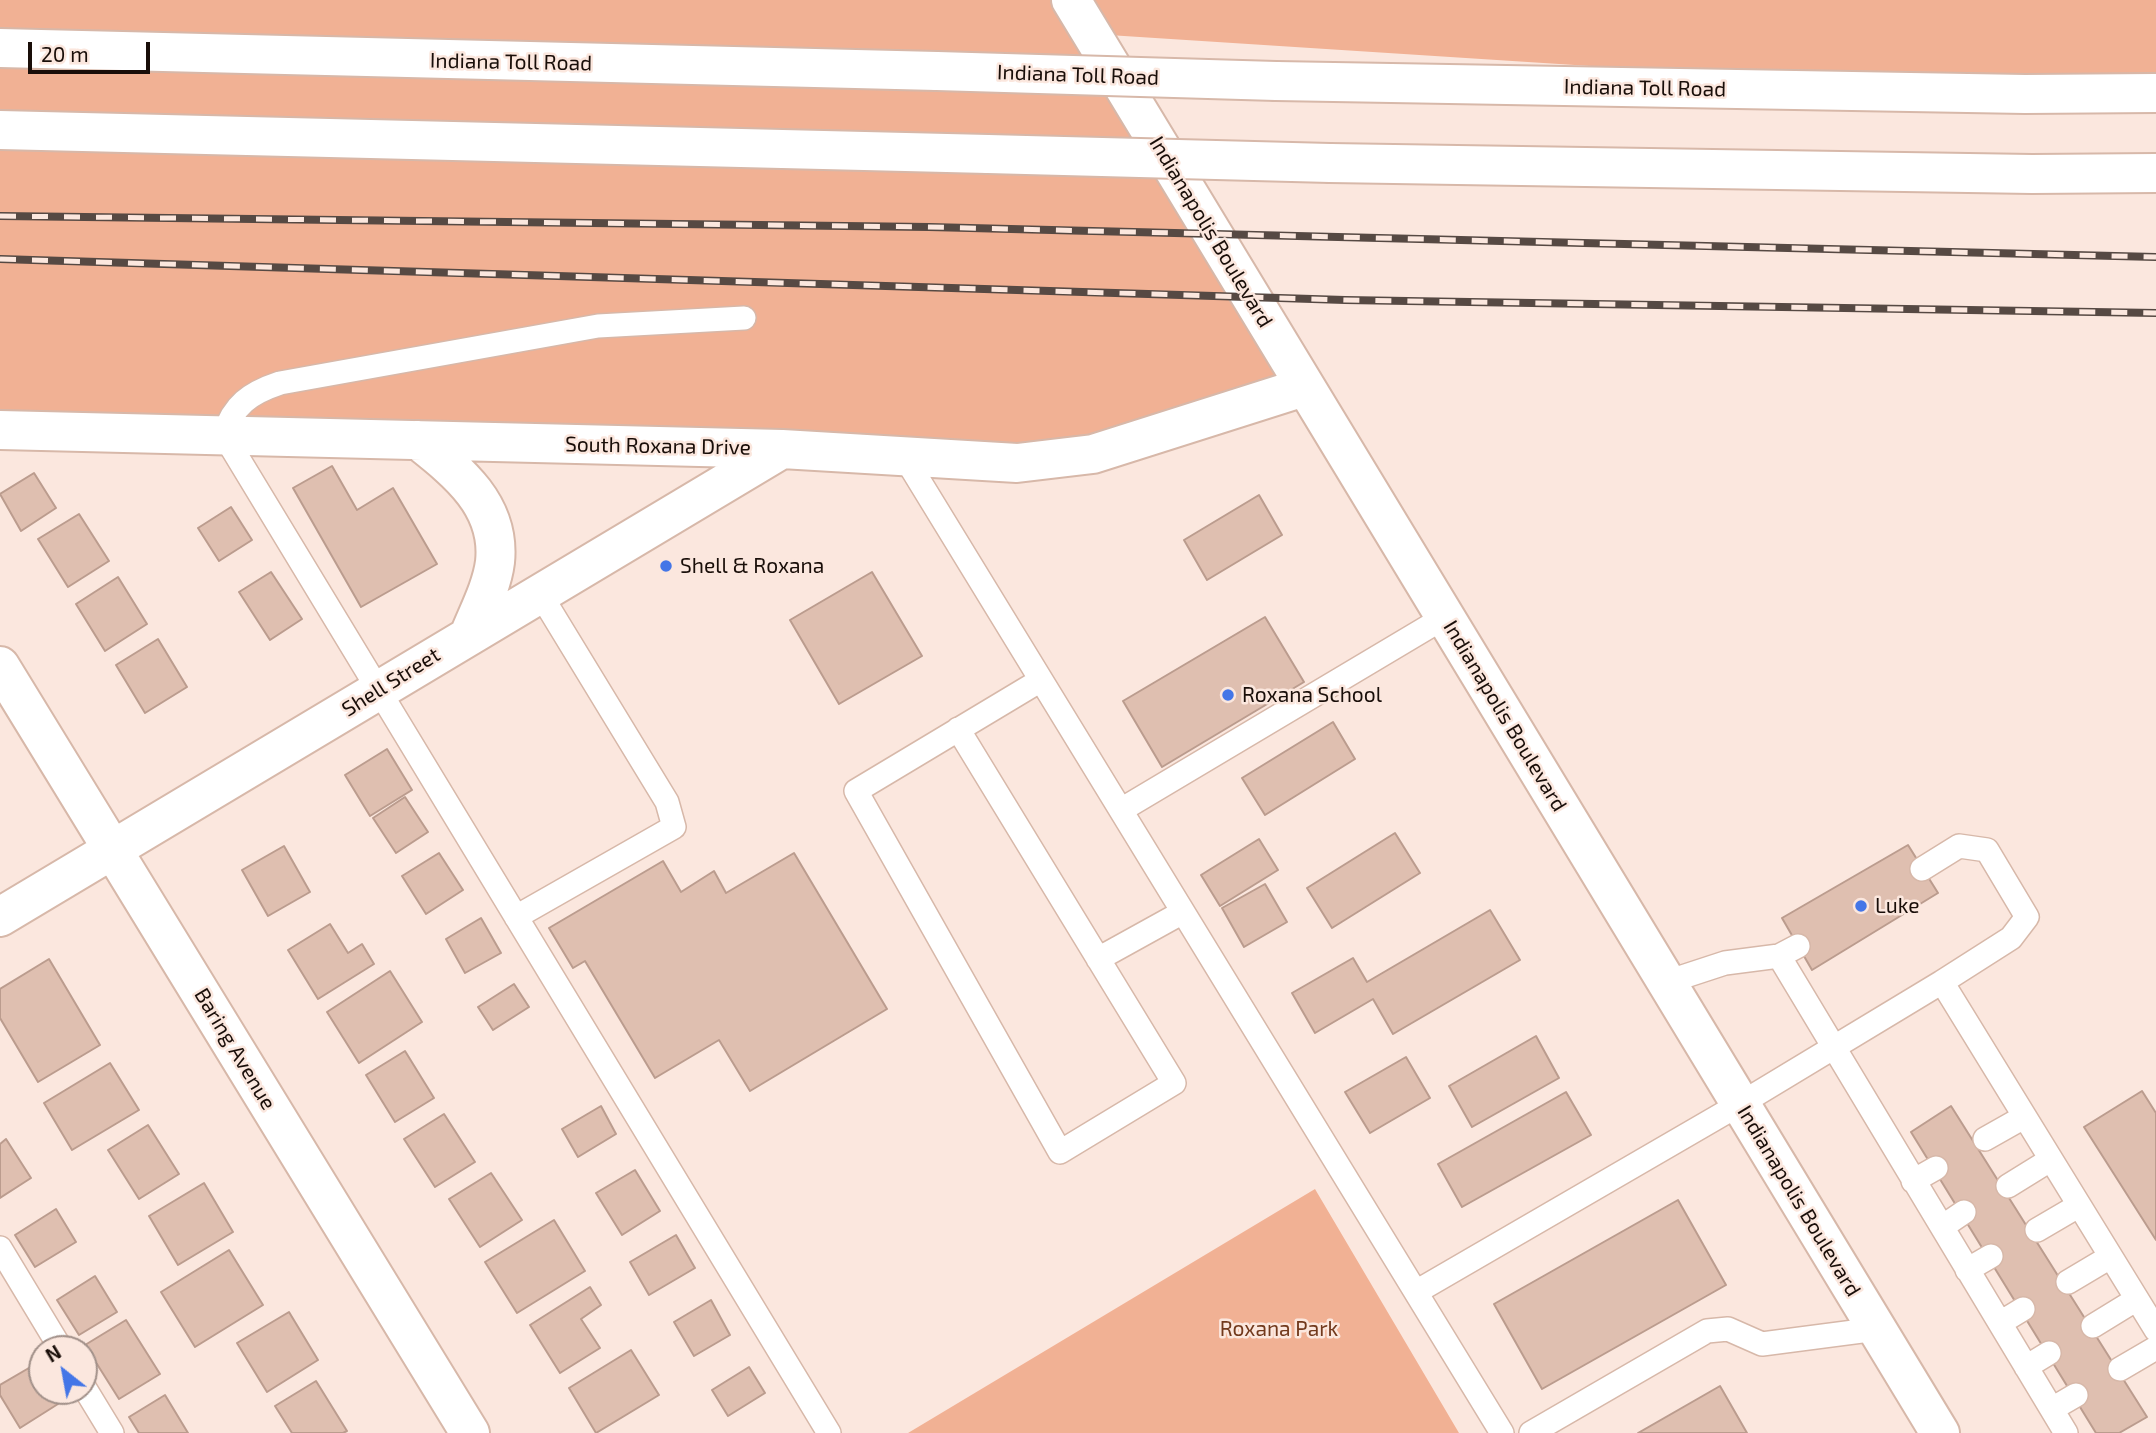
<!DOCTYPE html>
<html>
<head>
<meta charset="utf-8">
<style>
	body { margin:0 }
	#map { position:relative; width:2156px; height:1433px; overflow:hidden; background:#fbe7de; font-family:"Exo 2",sans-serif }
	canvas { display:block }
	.north { position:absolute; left:28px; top:1335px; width:70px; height:70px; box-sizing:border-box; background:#fbe7de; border:2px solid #a19089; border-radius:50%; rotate:329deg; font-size:19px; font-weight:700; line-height:28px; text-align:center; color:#190e09 }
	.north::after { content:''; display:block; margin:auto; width:24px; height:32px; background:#4476e7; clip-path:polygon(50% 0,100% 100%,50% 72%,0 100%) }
	.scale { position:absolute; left:28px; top:42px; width:122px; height:32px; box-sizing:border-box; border:4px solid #190e09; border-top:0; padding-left:9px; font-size:21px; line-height:24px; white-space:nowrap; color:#190e09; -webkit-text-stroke:5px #fbe7de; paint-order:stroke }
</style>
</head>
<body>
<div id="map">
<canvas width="2156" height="1433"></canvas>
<div class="north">N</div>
<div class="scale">20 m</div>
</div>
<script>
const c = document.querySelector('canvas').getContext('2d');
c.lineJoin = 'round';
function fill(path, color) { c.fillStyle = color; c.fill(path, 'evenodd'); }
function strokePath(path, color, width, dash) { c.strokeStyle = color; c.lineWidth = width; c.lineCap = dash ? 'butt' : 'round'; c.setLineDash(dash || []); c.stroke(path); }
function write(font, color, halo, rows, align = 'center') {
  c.font = font + ' "Exo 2",sans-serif'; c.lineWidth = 5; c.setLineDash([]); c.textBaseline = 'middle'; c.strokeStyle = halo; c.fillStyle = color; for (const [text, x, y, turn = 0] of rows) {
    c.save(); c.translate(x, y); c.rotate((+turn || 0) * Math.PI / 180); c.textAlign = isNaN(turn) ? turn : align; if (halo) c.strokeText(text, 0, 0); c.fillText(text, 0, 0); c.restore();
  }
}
fill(new Path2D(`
	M0,0H2156V93L2025,94L1093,34L1304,387L1093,454L0,430Z
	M1315,1189L1459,1433H908Z`), '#f1b194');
const building = new Path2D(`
	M332,466L357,510L393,488L437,564L361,607L293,488Z
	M34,473L56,508L21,531L0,494Z
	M1259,495L1282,535L1207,580L1184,540Z
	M231,507L252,540L219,561L198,528Z
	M79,514L109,561L68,587L38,539Z
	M271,572L302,619L270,640L239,592Z
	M872,572L922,656L839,704L790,620Z
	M118,577L147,624L105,651L76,604Z
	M1265,617L1304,682L1162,767L1123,701Z
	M158,639L187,687L145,713L116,665Z
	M1333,722L1355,759L1265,815L1242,778Z
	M387,749L412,790L370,816L345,775Z
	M405,797L428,832L396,853L373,818Z
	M1395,833L1420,873L1332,928L1307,888Z
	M1259,839L1278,870L1220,906L1201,875Z
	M1908,845L1938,893L1812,970L1782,918Z
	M284,846L310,892L268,916L242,870Z
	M439,853L463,890L426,914L402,876Z
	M794,853L887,1009L750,1091L719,1040L655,1078L585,961L573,968L549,928L663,861L681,892L714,871L726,893Z
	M1265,884L1287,922L1244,947L1222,908Z
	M1490,910L1520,960L1393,1034L1373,999L1315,1033L1292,993L1353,958L1367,982Z
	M481,918L501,953L465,973L446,939Z
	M330,924L348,953L362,944L374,964L318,999L288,950Z
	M49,959L100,1045L38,1082L0,1018V989Z
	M390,971L422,1022L359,1063L327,1012Z
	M514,984L529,1007L493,1030L478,1007Z
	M1536,1036L1559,1078L1472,1127L1449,1086Z
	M405,1051L434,1098L395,1122L366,1075Z
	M1406,1057L1430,1098L1370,1133L1345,1092Z
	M110,1063L139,1110L72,1150L44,1103Z
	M2142,1091L2156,1113V1240L2084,1127Z
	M1566,1092L1591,1135L1462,1207L1438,1164Z
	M601,1106L616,1134L578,1157L562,1129Z
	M1951,1106L2147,1417L2119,1433H2096L1911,1132Z
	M444,1114L475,1162L435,1187L404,1139Z
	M148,1125L179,1174L139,1199L108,1150Z
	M6,1139L31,1178L0,1198V1144Z
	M635,1170L660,1211L622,1235L596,1193Z
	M491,1173L522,1220L480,1247L449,1199Z
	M204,1183L233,1232L178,1265L149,1216Z
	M1678,1200L1726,1285L1542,1389L1494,1304Z
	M56,1209L76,1242L35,1267L15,1235Z
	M554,1220L585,1271L517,1313L485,1262Z
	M676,1235L695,1268L649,1295L630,1262Z
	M229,1250L263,1305L195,1347L161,1292Z
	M95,1276L117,1312L79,1335L57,1300Z
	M590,1287L601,1305L581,1319L600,1348L560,1373L530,1325Z
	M711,1300L730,1335L694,1356L674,1322Z
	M289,1312L318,1360L267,1392L237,1343Z
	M126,1320L160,1374L119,1399L85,1345Z
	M631,1350L659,1395L596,1433L569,1388Z
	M34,1365L42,1378V1391H50L58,1404L20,1428L0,1395V1385Z
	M749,1367L765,1393L728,1416L712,1390Z
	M316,1381L347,1431L343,1433H292L275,1406Z
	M1720,1386L1747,1433H1638Z
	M165,1395L188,1433H139L129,1417Z`);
fill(building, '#dfbfb0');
strokePath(building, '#bb9c8e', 2);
const service = new Path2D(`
	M744,318L598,326L280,383C250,393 233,405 224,435L829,1433
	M904,456L1502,1433
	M958,729L1174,1083L1060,1152L856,791L1041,680
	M1121,810L1445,617
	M1922,869L1959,846L1987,850L2027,917L2011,938L1942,982
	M516,917L674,827L667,802L539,592
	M1779,956L2066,1433
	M1098,959L1183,912
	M1667,982L1725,963L1779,956L1798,946
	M1985,1139L2024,1117
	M1913,1181L1936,1168
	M2008,1186L2050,1160
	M1942,1227L1964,1212
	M2037,1230L2078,1206
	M0,1248L61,1349
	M1967,1270L1991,1256
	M2068,1282L2110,1257
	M1416,1292L1740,1104L1942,982L2156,1330
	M2000,1323L2023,1309
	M2093,1326L2137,1299
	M2026,1367L2049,1353
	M2120,1369L2156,1348
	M84,1387L112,1433
	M2052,1409L2076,1395
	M1531,1433L1707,1331L1728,1329L1762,1344L1877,1329`);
const minor = new Path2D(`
	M0,430L782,449L1017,463L1093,454L1304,387
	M418,440C457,471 501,505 495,562C492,586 479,611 470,633
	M0,666L470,1433
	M0,917L782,449`);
const primary = new Path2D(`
	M1071,0L1940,1433`);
const motorway = new Path2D(`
	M0,48L937,71
	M1276,81L2025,94L2156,93
	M0,130L988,154
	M1330,163L2032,174L2156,173`);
strokePath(service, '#d7b8a9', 26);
strokePath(minor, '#d7b8a9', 42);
strokePath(primary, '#d7b8a9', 42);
strokePath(motorway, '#d7b8a9', 42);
strokePath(service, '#fff', 23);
strokePath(minor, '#fff', 38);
strokePath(primary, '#fff', 38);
strokePath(motorway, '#fff', 38);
const rail = new Path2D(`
	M0,216L929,227L2156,257
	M0,259L1345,300L2156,313`);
strokePath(rail, '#564943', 8);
strokePath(rail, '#fbe7de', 5, [16]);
const motorwayBridge = new Path2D(`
	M937,71L1276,81
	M988,154L1330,163`);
strokePath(motorwayBridge, '#d7b8a9', 42, []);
strokePath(motorwayBridge, '#fff', 38);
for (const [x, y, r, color] of [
	[666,566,7,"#4476e7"],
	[1228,695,7,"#4476e7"],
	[1861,906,7,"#4476e7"]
]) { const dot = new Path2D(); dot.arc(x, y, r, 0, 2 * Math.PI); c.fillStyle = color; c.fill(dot); strokePath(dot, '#fbe7de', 2.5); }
write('21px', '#190e09', '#fbe7de', [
	["Indiana Toll Road",511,62,1],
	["Indiana Toll Road",1078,75,2],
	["Indiana Toll Road",1645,88,1],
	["Indianapolis Boulevard",1211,232,59],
	["South Roxana Drive",658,446,1],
	["Shell Street",391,682,-32],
	["Indianapolis Boulevard",1505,716,59],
	["Baring Avenue",235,1049,59],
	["Indianapolis Boulevard",1799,1201,59]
]);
write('21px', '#190e09', '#fbe7de', [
	["Shell & Roxana",680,566],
	["Roxana School",1242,695],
	["Luke",1875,906]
], 'left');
write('21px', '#72391c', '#fbe7de', [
	["Roxana Park",1279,1329]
]);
</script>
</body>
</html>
